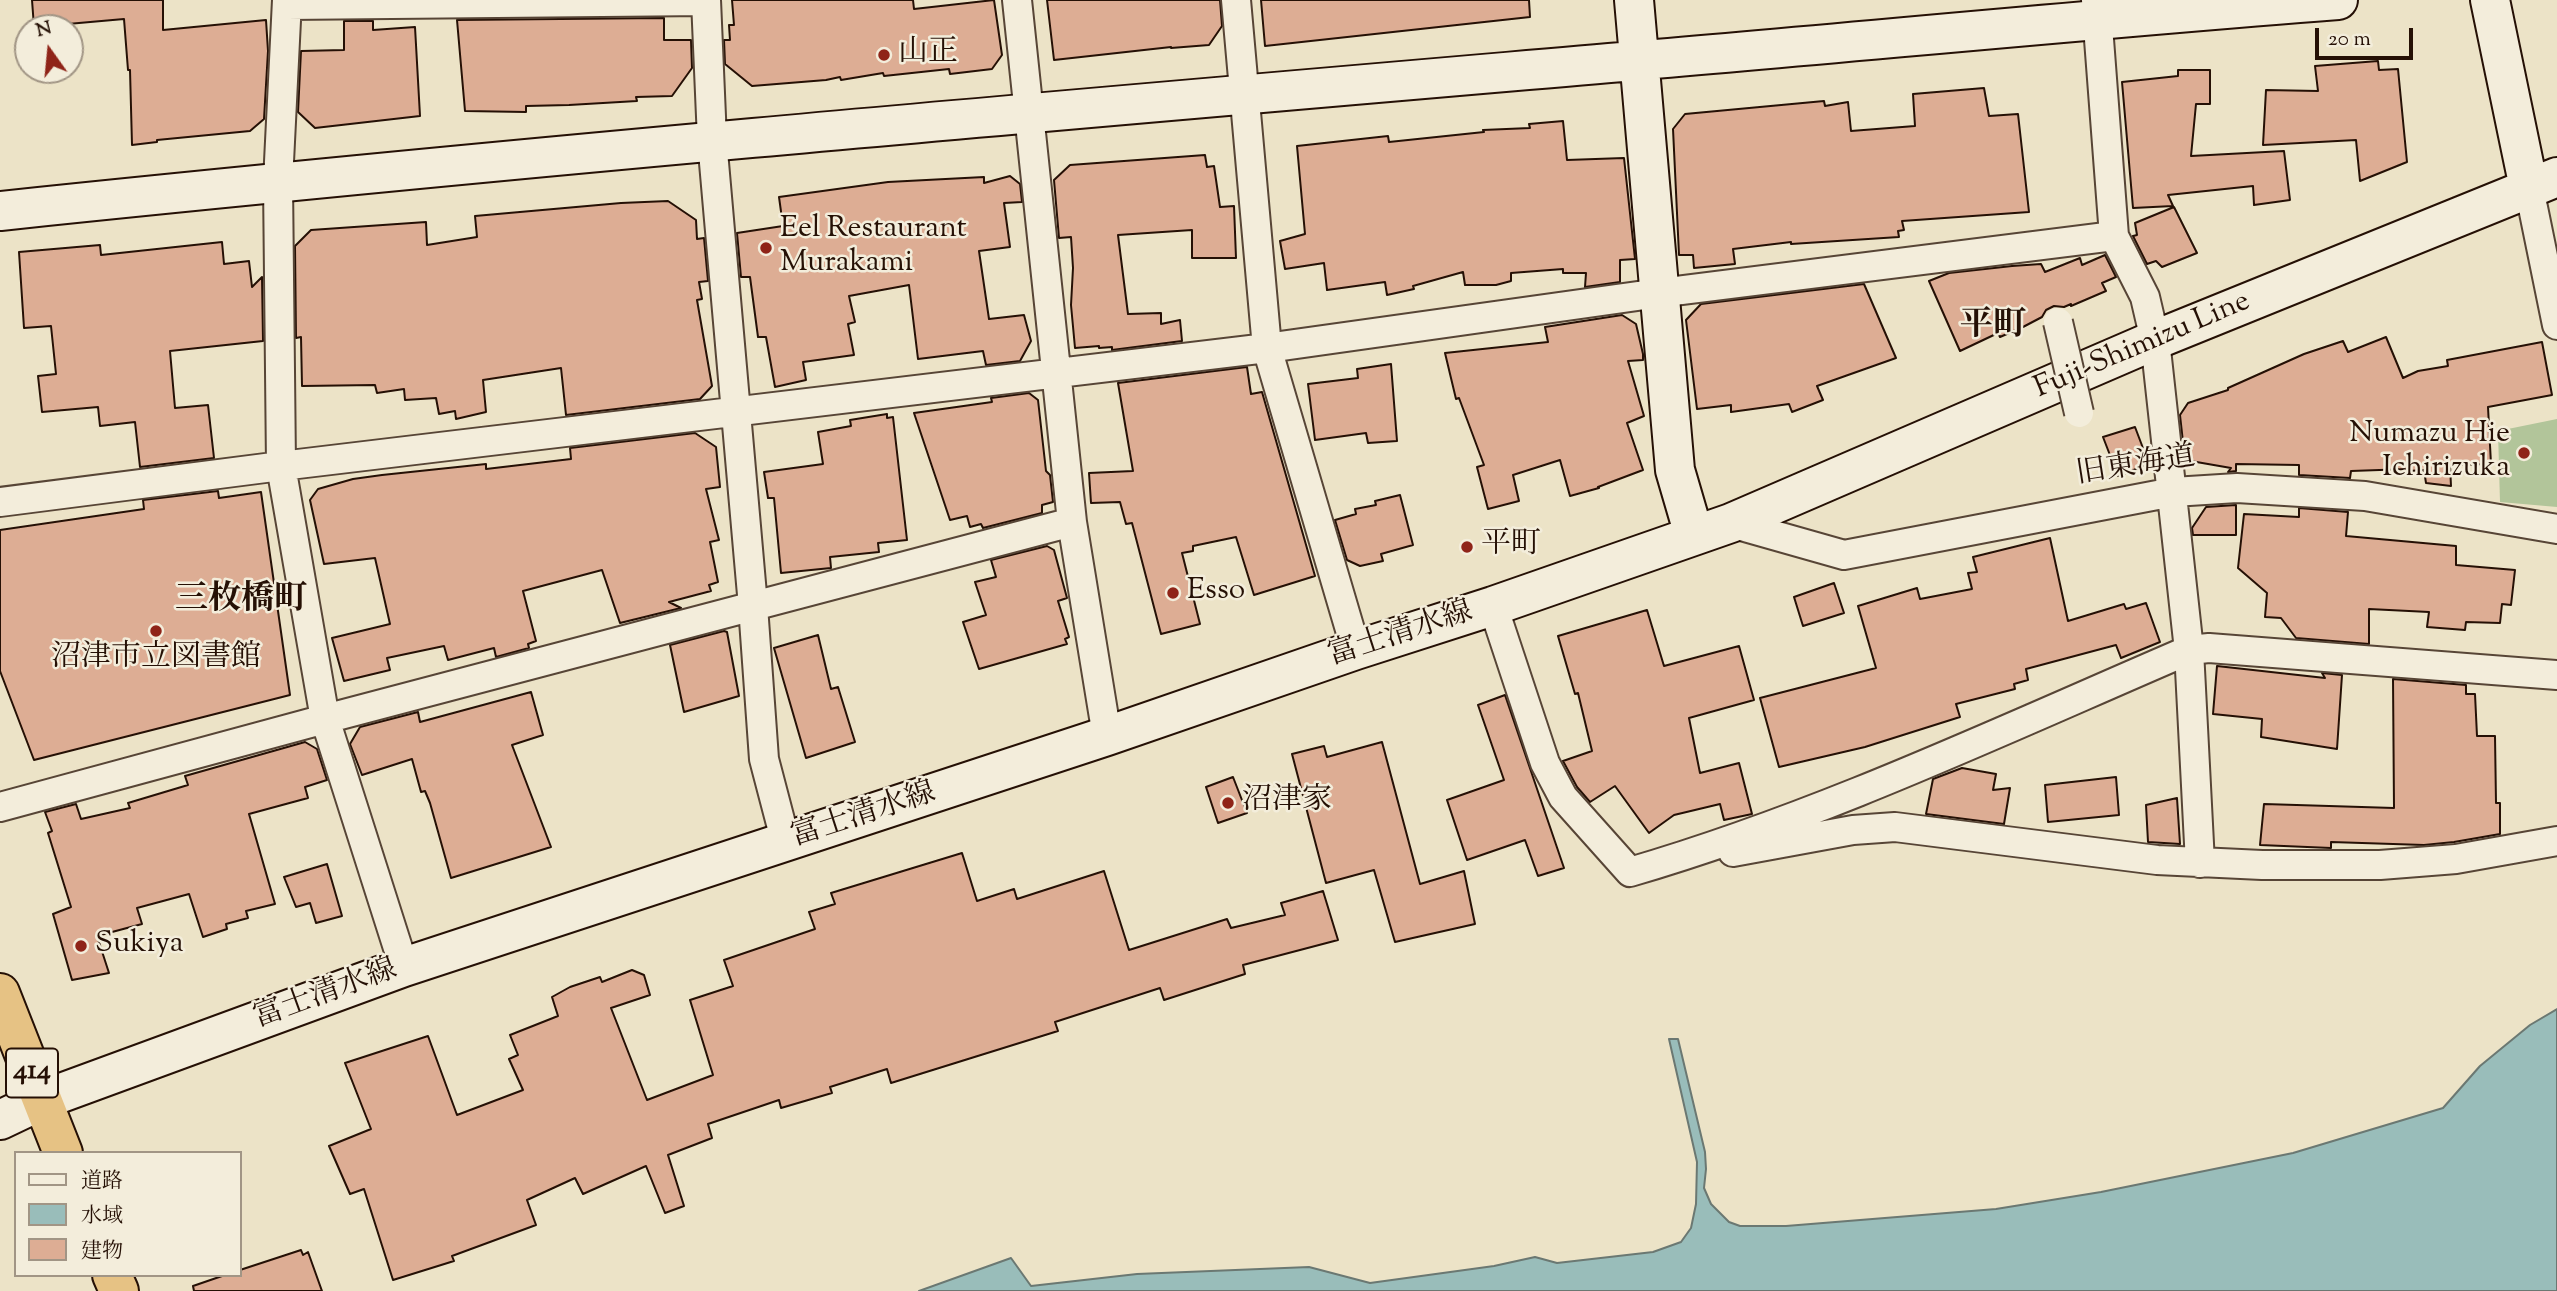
<!DOCTYPE html>
<html>
<head>
<meta charset="utf-8">
<style>
	body { margin:0 }
	#map { position:relative; width:2557px; height:1291px; overflow:hidden; background:#ece3c7; font-family:"Sorts Mill Goudy","Noto Serif JP",serif }
	canvas { display:block }
	.legend { position:absolute; left:14px; top:1151px; width:228px; height:126px; box-sizing:border-box; background:#f3eddb; border:2px solid #a19585; margin:0; padding:9px 12px; list-style:none; font-size:21px; color:#251005 }
	.legend li { display:flex; align-items:center; gap:14px; height:35px }
	.legend b { width:35px; border:2px solid #a19585 }
	.north { position:absolute; left:14px; top:14px; width:70px; height:70px; box-sizing:border-box; background:#f3eddb; border:2px solid #a19585; border-radius:50%; rotate:345deg; font-size:19px; font-weight:700; line-height:28px; text-align:center; color:#251005 }
	.north::after { content:''; display:block; margin:auto; width:24px; height:32px; background:#8f2418; clip-path:polygon(50% 0,100% 100%,50% 72%,0 100%) }
	.scale { position:absolute; left:2315px; top:28px; width:98px; height:32px; box-sizing:border-box; border:4px solid #251005; border-top:0; padding-left:9px; font-size:21px; line-height:24px; white-space:nowrap; color:#251005; -webkit-text-stroke:5px #f3eddb; paint-order:stroke }
</style>
</head>
<body>
<div id="map">
<canvas width="2557" height="1291"></canvas>
<ul class="legend">
<li><b style="height:9px;background:#f3eddb"></b>道路</li>
<li><b style="height:19px;background:#99bdba"></b>水域</li>
<li><b style="height:19px;background:#ddad94"></b>建物</li>
</ul>
<div class="north">N</div>
<div class="scale">20 m</div>
</div>
<script>
const c = document.querySelector('canvas').getContext('2d');
c.lineJoin = 'round';
function fill(path, color) { c.fillStyle = color; c.fill(path, 'evenodd'); }
function strokePath(path, color, width, dash) { c.strokeStyle = color; c.lineWidth = width; c.lineCap = dash ? 'butt' : 'round'; c.setLineDash(dash || []); c.stroke(path); }
function write(font, color, halo, rows, align = 'center') {
  c.font = font + ' "Sorts Mill Goudy","Noto Serif JP",serif'; c.lineWidth = 5; c.setLineDash([]); c.textBaseline = 'middle'; c.strokeStyle = halo; c.fillStyle = color; for (const [text, x, y, turn = 0] of rows) {
    c.save(); c.translate(x, y); c.rotate((+turn || 0) * Math.PI / 180); c.textAlign = isNaN(turn) ? turn : align; if (halo) c.strokeText(text, 0, 0); c.fillText(text, 0, 0); c.restore();
  }
}
fill(new Path2D(`
	M2557,419V507L2500,502L2498,431Z`), '#b2c59a');
const water = new Path2D(`
	M2557,1009V1291H919L1011,1258L1031,1286L1137,1274L1309,1267L1370,1283L1494,1266L1535,1257L1557,1263L1653,1252L1681,1242L1691,1228L1696,1204L1697,1162L1669,1039H1678L1705,1152L1706,1169L1704,1188L1711,1204L1729,1222L1740,1226H1786L1996,1209L2101,1192L2293,1153L2443,1108L2480,1066L2530,1025Z`);
fill(water, '#99bdba');
strokePath(water, '#6b7872', 2);
const building = new Path2D(`
	M32,0H163V30L266,20L268,51L264,119L250,131L157,140V142L132,145L130,70H128L124,19L34,27Z
	M732,0H913L914,9L994,0L1002,55L992,69L950,74L949,69L884,76L883,73L841,80L840,77L826,80L752,86L725,64L724,40H730L729,25H734Z
	M1047,0H1220L1222,26L1209,45L1171,48V47L1054,60Z
	M1261,0H1529L1530,17L1265,46Z
	M664,18V40H691L692,68L672,96L636,97L637,101L569,105L526,106V112L465,111L457,20Z
	M344,21H373V30L415,27L420,116L315,128L298,112L301,51L344,50Z
	M2378,61L2379,70L2398,69L2407,162L2360,181L2356,140L2263,145L2266,90L2318,91L2315,66Z
	M2178,70H2210V104H2196L2191,156L2284,151L2290,200L2254,205L2253,186L2168,195L2173,206L2133,208L2122,82L2178,76Z
	M1984,88L1989,116L2018,114L2029,212L1902,221L1904,230L1898,231L1899,237L1791,244V242L1733,249L1735,264L1694,268L1693,255H1679L1673,129L1685,114L1824,101L1825,106L1848,102L1851,131L1915,126L1913,94Z
	M1563,121L1567,160L1624,158L1635,259L1620,260V282L1585,287L1586,273H1563V269L1511,273V281L1496,285H1465L1463,272L1413,286L1414,289L1387,295L1385,282L1327,290L1324,263L1285,269L1280,241L1305,234L1297,146L1388,136L1389,142L1484,132L1483,130L1530,128L1529,124Z
	M1205,155L1207,167L1214,166L1220,207L1234,206L1236,258H1192V230L1118,235L1128,314L1161,313V324L1180,320L1182,341L1112,350V347L1099,348V346L1075,348L1071,305L1073,268L1071,237L1059,238L1054,180L1070,165Z
	M1010,176L1020,184L1022,202L1004,203L1010,247L979,251L989,319L1024,315L1031,341L1020,361L986,365L983,351L918,359L909,285L849,296L855,322L848,324L854,355L803,362L806,380L775,387L766,337H758L750,277H741L737,233L783,226L779,197L888,182L984,177V183Z
	M668,201L696,220L697,239L704,238L708,281L699,282L702,299L697,300L712,386L700,399L566,415L561,368L483,380L486,412L456,419L455,411L439,414L436,398L405,400L404,389L377,393L375,385L302,386L301,337L296,338L295,246L311,230L426,222L427,245L477,237L475,216L621,203Z
	M2174,207L2197,253L2162,267L2156,261L2147,264L2133,236L2137,235L2135,223Z
	M222,242L224,264L249,261L252,287L262,277L263,341L170,351L175,408L208,405L214,458L140,467L135,422L100,426L98,407L42,412L38,376L56,374L51,326L24,328L19,252L100,245L101,255Z
	M2105,255L2116,277L2102,283L2106,291L2071,306V304L2064,307L2054,306L2046,310L2042,317L2023,327L2000,337L1998,333L1960,351L1929,281L1949,273L2012,266L2041,264L2045,272L2080,258L2082,265Z
	M1864,284L1896,358L1817,386L1823,400L1792,412L1789,404L1731,412V405L1697,409L1686,320L1701,304Z
	M1622,315L1636,324L1643,354V360L1628,361L1644,416L1627,423L1643,470L1598,487L1599,488L1570,496L1560,460L1513,475L1519,501L1488,509L1477,467L1484,465L1459,398L1456,399L1445,353L1548,342L1545,327Z
	M2386,337L2403,378L2418,371L2448,366L2447,360L2542,342L2552,395L2488,407L2491,464L2450,465L2451,486L2426,483L2424,470L2408,471V469L2351,471L2350,478L2299,475V465L2236,464V471L2228,472L2231,468L2185,460L2180,415L2188,403L2228,390V388L2304,354L2343,341L2348,352Z
	M1391,364L1397,441L1368,443L1366,433L1315,440L1308,384L1358,378L1357,369Z
	M1247,367L1251,394L1262,392L1315,576L1254,595L1236,537L1193,546V551L1182,553L1200,624L1161,634L1132,523L1126,524L1120,502L1091,503L1089,473L1133,471L1118,383Z
	M1029,393L1038,400L1046,471L1050,475L1053,502L1042,505V513L983,528L981,524L970,527L967,516L950,520L914,413L992,402L991,398Z
	M887,414V418L893,417L907,540L878,543L879,552L830,557L831,568L781,573L774,498H768L764,472L823,464L818,432L851,426L850,420Z
	M2135,427L2149,464L2118,476L2103,437Z
	M695,433L716,447L720,487L706,489L719,540L710,542L718,582L709,585L711,591L669,602L681,608L620,623L602,570L523,591L536,641L528,644L529,648L496,657L494,648L448,660L444,646L387,658L390,670L344,681L332,638L390,624L375,558L324,564L310,500L318,489L353,479L382,475L486,464V469L571,459L570,448Z
	M218,491L219,498L261,492L290,695L34,760L0,671V530L144,509L143,500Z
	M1400,495L1413,545L1381,554L1383,561L1360,566L1347,560L1335,520L1356,514L1355,509L1376,505L1375,501Z
	M2236,505V535H2193L2192,528L2206,507Z
	M2299,508L2348,512L2346,536L2456,546V565L2515,570L2511,605L2502,604L2500,623L2466,622L2465,630L2427,627L2429,612L2369,609V644L2296,638L2281,618L2265,617L2267,593L2238,568L2244,514L2299,517Z
	M2050,538L2068,621L2124,604L2126,609L2146,603L2160,642L2121,658L2116,645L2026,669L2028,680L2014,684L2015,689L1956,704L1960,717L1865,747L1779,767L1760,698L1876,668L1858,606L1917,588L1920,599L1972,589L1968,573L1977,572L1973,557Z
	M1047,546L1054,550L1067,598L1058,601L1069,637L1065,639L1067,644L979,669L963,622L986,615L975,582L996,577L991,560Z
	M1834,583L1844,613L1803,626L1794,597Z
	M1647,610L1664,666L1739,646L1754,700L1689,718L1700,773L1739,763L1752,814L1724,820L1720,804L1674,815L1649,833L1615,786L1590,802L1577,787L1563,761L1592,751L1578,693L1575,694L1558,636Z
	M724,631L727,632L739,696L684,712L670,645Z
	M818,635L831,689L838,687L855,742L806,758L774,648Z
	M2217,666L2325,678L2322,673L2342,675L2337,749L2261,737L2262,719L2213,714Z
	M2393,679L2466,685V694H2475L2477,736H2495L2496,803H2500V834L2454,842L2424,845L2331,842V848L2260,845L2264,804L2394,808Z
	M531,692L543,735L512,745L551,847L451,878L430,803L425,791L421,792L412,759L362,775L350,744L360,727L418,712L420,722Z
	M1505,695L1564,868L1538,876L1525,840L1467,860L1447,800L1504,780L1478,705Z
	M305,742L317,749L327,780L305,787L308,798L249,814L275,904L246,911L248,918L226,924L227,929L203,937L189,894L137,908L142,924L97,936L109,973L72,980L53,914L71,907L48,833L52,831L45,812L76,804L81,819L130,808L128,803L188,785L185,776Z
	M1382,742L1420,884L1464,871L1475,924L1395,942L1374,870L1326,883L1292,754L1324,746L1327,757Z
	M1962,768L1996,774L1993,790L2010,788L2004,824L1926,814L1933,779Z
	M1233,777L1247,813L1218,823L1206,787Z
	M2116,777L2119,815L2048,822L2045,785Z
	M2177,798L2180,844L2148,842L2146,805Z
	M962,853L977,901L1014,889L1017,899L1104,871L1129,950L1227,919L1231,928L1285,915L1281,903L1323,891L1338,940L1243,965L1245,974L1164,1000L1160,988L1055,1022L1058,1031L891,1083L887,1069L830,1087L832,1093L781,1108L779,1100L708,1124L712,1138L668,1155L684,1206L665,1213L646,1166L583,1194L575,1178L527,1200L536,1225L452,1256L454,1261L393,1280L364,1189L350,1194L329,1146L371,1129L345,1063L428,1036L457,1115L523,1090L509,1059L518,1055L510,1035L558,1016L552,997L570,987L600,977L602,982L632,970L644,975L650,995L611,1008L647,1100L713,1075L690,1000L733,986L724,960L815,929L809,912L835,904L831,893Z
	M327,864L342,916L316,923L310,903L296,907L284,877Z
	M301,1250L303,1255L308,1252L322,1291H194L193,1286L225,1275H240V1270Z`);
fill(building, '#ddad94');
strokePath(building, '#251005', 2);
const street = new Path2D(`
	M287,0L278,182L281,466L325,719L404,967
	M706,0L712,140L753,606L764,759L786,843
	M1017,0L1072,522L1107,736
	M1236,0L1267,348L1356,650
	M2096,0L2114,236L2145,297L2155,340L2189,650L2200,863
	M287,5L706,1
	M2529,188L2557,325
	M0,502L281,466L1267,348L1659,293L2114,236
	M1731,523L1844,555L2173,492L2237,488L2365,496L2557,529
	M1493,606L1545,763L1563,797L1630,872C1822,816 2005,729 2189,650L2209,648L2557,675
	M0,807L325,719L1072,522
	M1733,852L1853,830L1895,827L2157,860L2262,865H2380L2456,859L2557,841`);
const secondary = new Path2D(`
	M1634,0L1675,470L1694,535
	M2490,0L2529,188
	M0,211C544,154 1088,108 1633,61C1868,41 2103,18 2338,0
	M0,1120L42,1100L404,967L1107,736L1356,650L1493,606L1731,523L2155,340L2557,177`);
const highway = new Path2D(`
	M0,993L63,1153
	M112,1275L119,1291`);
strokePath(street, '#574536', 32);
strokePath(secondary, '#251005', 42);
strokePath(highway, '#251005', 42);
strokePath(street, '#f3eddb', 28);
strokePath(secondary, '#f3eddb', 38);
strokePath(highway, '#e6c284', 38);
const streetBridge = new Path2D(`
	M2058,322L2079,413`);
strokePath(streetBridge, '#574536', 32, []);
strokePath(streetBridge, '#f3eddb', 28);
for (const [x, y, r, color] of [
	[884,55,7,"#8f2418"],
	[766,248,7,"#8f2418"],
	[2524,453,7,"#8f2418"],
	[1467,547,7,"#8f2418"],
	[1173,593,7,"#8f2418"],
	[156,631,7,"#8f2418"],
	[1228,803,7,"#8f2418"],
	[81,946,7,"#8f2418"]
]) { const dot = new Path2D(); dot.arc(x, y, r, 0, 2 * Math.PI); c.fillStyle = color; c.fill(dot); strokePath(dot, '#f3eddb', 2.5); }
for (const [x, y, w] of [
	[32,1073,52]
]) { const box = new Path2D(); box.roundRect(x - w / 2, y - 24.5, w, 49, 5); c.fillStyle = '#f3eddb'; c.fill(box); strokePath(box, '#251005', 2); }
write('bold 28px', '#251005', null, [
	["414",32,1073]
]);
write('30px', '#251005', '#f3eddb', [
	["山正",898,55],
	["Eel Restaurant",780,231],
	["Murakami",780,265],
	["Numazu Hie",2510,436,"right"],
	["Ichirizuka",2510,470,"right"],
	["平町",1481,547],
	["Esso",1187,593],
	["沼津市立図書館",156,660,"center"],
	["沼津家",1242,803],
	["Sukiya",95,946]
], 'left');
write('30px', '#251005', '#f3eddb', [
	["Fuji-Shimizu Line",2143,347,-23],
	["旧東海道",2136,468,-9],
	["富士清水線",1401,636,-18],
	["富士清水線",864,817,-18],
	["富士清水線",326,996,-20]
]);
write('bold 33px', '#251005', '#f3eddb', [
	["平町",1993,328],
	["三枚橋町",241,602]
]);
</script>
</body>
</html>
